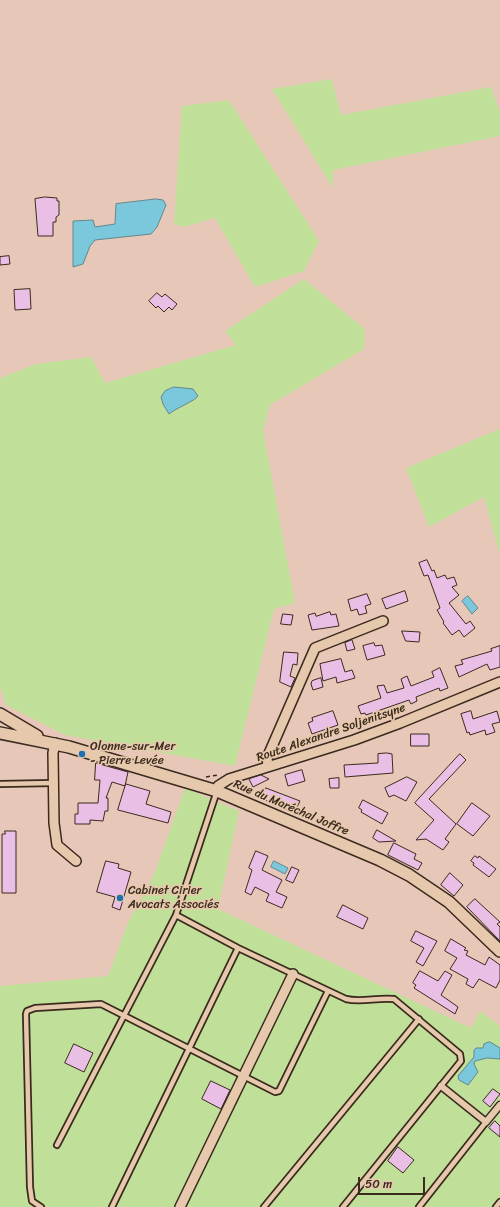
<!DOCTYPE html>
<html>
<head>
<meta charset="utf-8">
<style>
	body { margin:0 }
	#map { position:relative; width:500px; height:1207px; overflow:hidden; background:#e7c7b8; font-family:Sriracha,sans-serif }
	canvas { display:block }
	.scale { position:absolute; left:358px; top:1177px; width:67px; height:18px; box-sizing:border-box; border:2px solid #3b2a1e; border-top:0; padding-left:5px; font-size:12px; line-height:14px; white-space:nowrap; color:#3b2a1e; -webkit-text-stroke:3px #e6c9ad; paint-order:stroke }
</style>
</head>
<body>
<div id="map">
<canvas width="500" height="1207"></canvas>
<div class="scale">50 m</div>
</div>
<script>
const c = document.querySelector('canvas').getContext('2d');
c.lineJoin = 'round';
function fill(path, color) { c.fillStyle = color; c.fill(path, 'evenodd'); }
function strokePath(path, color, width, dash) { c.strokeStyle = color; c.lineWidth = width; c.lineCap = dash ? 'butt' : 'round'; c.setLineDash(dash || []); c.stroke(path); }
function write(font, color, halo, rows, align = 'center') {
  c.font = font + ' Sriracha,sans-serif'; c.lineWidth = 3.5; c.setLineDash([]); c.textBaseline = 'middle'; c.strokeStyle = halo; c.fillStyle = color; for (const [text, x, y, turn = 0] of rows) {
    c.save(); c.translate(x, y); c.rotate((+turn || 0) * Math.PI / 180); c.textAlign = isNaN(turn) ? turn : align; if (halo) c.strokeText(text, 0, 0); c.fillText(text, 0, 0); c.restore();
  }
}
fill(new Path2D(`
	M332,79L341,115L491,87L500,112V136L333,170V188L272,89Z
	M229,100L319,241L304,271L255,287L215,218L184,227L174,224L182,106Z
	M304,279L365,329L364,349L270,405L263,430L295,603L274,609L235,766L65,735L6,705L0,687V378L36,364L91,357L105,383L236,345L225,331Z
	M500,429V555L484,497L429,527L406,468Z
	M185,788L239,811L218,909L471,1028L480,1011L500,1026V1207H0V986L108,976L128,923L154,875Z`), '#c0e099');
const water = new Path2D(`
	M156,199L163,200L166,205L157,227L151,234L95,240L90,246L83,264L73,267V221L93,220L95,227L115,224L116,204Z
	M174,387L193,389L198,396C195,401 176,408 169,414L163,404L161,397L165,391Z
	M468,596L478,608L472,614L462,601Z
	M274,861L288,868L285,874L271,867Z
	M490,1042L500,1048V1059L487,1058L475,1061L474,1064L478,1072L468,1085L459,1080L458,1076L474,1057V1050L476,1048H483L484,1044Z`);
fill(water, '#7bc7db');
strokePath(water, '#61888f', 1);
const building = new Path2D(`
	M45,197L57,198V201H59V215L56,217V222H53V236H38L35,199Z
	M9,256L10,264L0,265V257Z
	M30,289L31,309L15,310L14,290Z
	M157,293L162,297L165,294L177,304L172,310L169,307L164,312L158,306L156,308L149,301Z
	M427,560L432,571L434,570L437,578L445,575L447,579L454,577L457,585L452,587L459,595L449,603L466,624L470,621L475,628L464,637L459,630L452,635L443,623L444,622L437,610L440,608L428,575L424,576L419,563Z
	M405,591L408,601L386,609L382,599Z
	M367,594L371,604L365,606L367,613L359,615L357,609L351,611L348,600Z
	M330,612L331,615L336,614L339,626L312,630L308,615L315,613L316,616Z
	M283,614L293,615L291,625L281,624Z
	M402,631L420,632L419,642L406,641Z
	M352,640L355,649L347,651L345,643Z
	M374,643L375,646L382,645L385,655L367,660L363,646Z
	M500,646V667L490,670L487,664L459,677L455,666L463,664L461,660L492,651L491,649Z
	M284,652L298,653L297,665L293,664L290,676L295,678L291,687L280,682Z
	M341,659L345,672L352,670L355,678L337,683L336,677L323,681L320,664Z
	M440,668L448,688L440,691L439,688L416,697L417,701L411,704L409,700L366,715L365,713L361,714L358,706L381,698L377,686L384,685L387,693L404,688L401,679L407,676L411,686L434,677L432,672Z
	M321,678L323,687L313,690L311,684L312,681Z
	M333,711L338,725L312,734L308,723L313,721L312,718Z
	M471,711L473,719L497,711L500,722L492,724L495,732L486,735L485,730L470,735L469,732L467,733L461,714Z
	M411,734H429V746H411Z
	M387,753L392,754L393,773L345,777L344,765L378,763V754Z
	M460,754L466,760L429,799L456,824L445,839L449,842L443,850L426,839L416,840L434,820L415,803Z
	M96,763L128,772L125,786L112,782L106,798H108V811H105L103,821L90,820V824H75V814H78V803H98L100,780H95Z
	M302,770L305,781L288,786L285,775Z
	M261,775L269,779L253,787L249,779Z
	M407,777L417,782L406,801L394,795L389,797L385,788Z
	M339,778V788H330L329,779Z
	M126,784L150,791L146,804L171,812L168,823L118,810Z
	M266,788L300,801L294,813L265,800L266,798L262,797Z
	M363,800L388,813L382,824L361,812L362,810L359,808Z
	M472,803L490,816L473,836L457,824Z
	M377,830L396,841L379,842L373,838Z
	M5,831H16V893H2V834H5Z
	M394,843L416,854L414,859L422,863L418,870L388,855Z
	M256,851L268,856L262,870L282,880L276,892L287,897L282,908L266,901L269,894L255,887L251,895L245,892L252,870L249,868Z
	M475,856L478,858L479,856L496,869L489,877L473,865L474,863L471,861Z
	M106,861L119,864L118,868L131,872L120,910L112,907L115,897L97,892Z
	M292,867L299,870L293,883L286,880Z
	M450,873L463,885L454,896L441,885Z
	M475,899L500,922L497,924L500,927V941L467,907Z
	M343,905L368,918L363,929L337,917Z
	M416,931L437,941L423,966L416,962L424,948L411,941Z
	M451,939L466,948L464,950L468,951L466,955L485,965L489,957L500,965V980L496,988L479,979L473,988L466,984L468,979L450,969L457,958L445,951Z
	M420,971L438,981L445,971L452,975L441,995L458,1007L455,1014L414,988L416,985L413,983Z
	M74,1044L93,1053L84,1072L65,1063Z
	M211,1081L230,1090L221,1109L202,1099Z
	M493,1089L500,1094L490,1107L483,1101Z
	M495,1121L500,1126V1137L489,1128Z
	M398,1147L414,1160L403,1173L388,1161Z`);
fill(building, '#e9bfe6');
strokePath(building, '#3b2a1e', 1);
const service = new Path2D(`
	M0,784L53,783
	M176,915L238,948L346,999C362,1003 377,997 394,999L460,1054L461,1061L343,1207
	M57,1145L176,915L217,791
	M41,1207L32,1201L30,1187L26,1014L27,1011L35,1008L101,1004L275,1092L279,1091L328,991
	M112,1207L238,948
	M264,1207L419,1019
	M419,1207L486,1122
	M496,1207L500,1202`);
const pedestrian = new Path2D(`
	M441,1086L486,1122L500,1105`);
const minor = new Path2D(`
	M55,743L53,753L54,823L57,845L76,861
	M268,766L267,758L315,648L383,621
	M217,791L218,786L229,779L354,740L400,723L500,682
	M180,1207L293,974`);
const tertiary = new Path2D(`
	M0,714L37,736
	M0,733L69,747L217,791L380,860L409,875L449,902L500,951`);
strokePath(service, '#3b2a1e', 8);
strokePath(pedestrian, '#3b2a1e', 9);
strokePath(minor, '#3b2a1e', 12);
strokePath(tertiary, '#3b2a1e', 14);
strokePath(new Path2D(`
	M206,777L218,775`), '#3b2a1e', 1.5, [4, 3]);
strokePath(service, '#e6c9ad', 4.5);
strokePath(pedestrian, '#e6c9ad', 6);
strokePath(minor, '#e6c9ad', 9);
strokePath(tertiary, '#e6c9ad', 11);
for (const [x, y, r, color] of [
	[82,754,4,"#1f6fb2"],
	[120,898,4,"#1f6fb2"]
]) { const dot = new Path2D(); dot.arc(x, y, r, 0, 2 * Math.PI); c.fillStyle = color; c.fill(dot); strokePath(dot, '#e6c9ad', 1.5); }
write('12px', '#3b2a1e', '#e6c9ad', [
	["Route Alexandre Soljenitsyne",331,733,-19],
	["Rue du Maréchal Joffre",291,808,23]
]);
write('12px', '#3b2a1e', '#e6c9ad', [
	["Olonne-sur-Mer",90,747],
	["- Pierre Levée",90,761],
	["Cabinet Cirier",128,891],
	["Avocats Associés",128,905]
], 'left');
</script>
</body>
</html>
